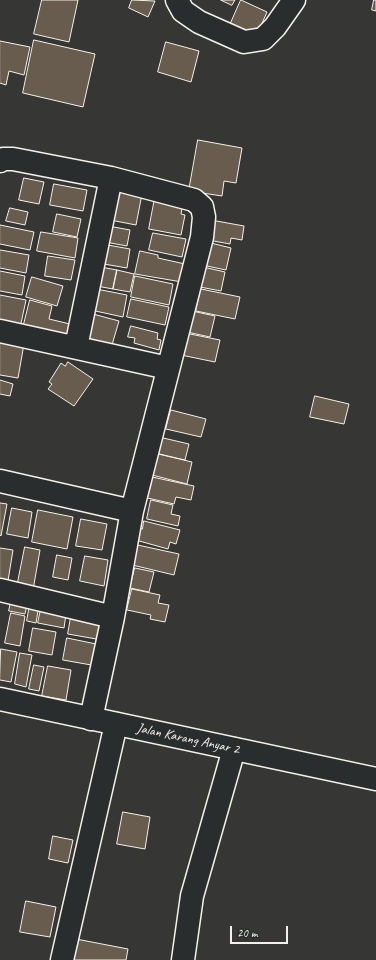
<!DOCTYPE html>
<html>
<head>
<meta charset="utf-8">
<style>
	body { margin:0 }
	#map { position:relative; width:376px; height:960px; overflow:hidden; background:#363634; font-family:Caveat,sans-serif }
	canvas { display:block }
	.scale { position:absolute; left:230px; top:926px; width:58px; height:18px; box-sizing:border-box; border:2px solid #f4f1e8; border-top:0; padding-left:5px; font-size:12px; line-height:14px; white-space:nowrap; color:#f4f1e8; -webkit-text-stroke:3px #2a2d2e; paint-order:stroke }
</style>
</head>
<body>
<div id="map">
<canvas width="376" height="960"></canvas>
<div class="scale">20 m</div>
</div>
<script>
const c = document.querySelector('canvas').getContext('2d');
c.lineJoin = 'round';
function fill(path, color) { c.fillStyle = color; c.fill(path, 'evenodd'); }
function strokePath(path, color, width, dash) { c.strokeStyle = color; c.lineWidth = width; c.lineCap = dash ? 'butt' : 'round'; c.setLineDash(dash || []); c.stroke(path); }
function write(font, color, halo, rows, align = 'center') {
  c.font = font + ' Caveat,sans-serif'; c.lineWidth = 4; c.setLineDash([]); c.textBaseline = 'middle'; c.strokeStyle = halo; c.fillStyle = color; for (const [text, x, y, turn = 0] of rows) {
    c.save(); c.translate(x, y); c.rotate((+turn || 0) * Math.PI / 180); c.textAlign = isNaN(turn) ? turn : align; if (halo) c.strokeText(text, 0, 0); c.fillText(text, 0, 0); c.restore();
  }
}
const building = new Path2D(`
	M42,0H78L69,42L34,34Z
	M132,0L155,1L148,17L129,8Z
	M221,0H235L232,5Z
	M241,0L267,12L256,37L230,25Z
	M374,0H376V11L372,10Z
	M34,40L95,54L83,107L23,93Z
	M0,41L30,47L24,75L9,71L6,85L0,83Z
	M166,42L199,51L191,82L158,72Z
	M198,140L242,148L236,183L224,181L222,196L189,191Z
	M24,178L44,182L39,204L19,200Z
	M54,184L87,190L83,211L50,205Z
	M111,188L142,194L136,225L105,219Z
	M155,198L183,203L181,214L185,215L181,235L149,229Z
	M10,208L28,212L25,225L6,221Z
	M57,214L81,219L77,237L53,232Z
	M211,220L244,226L242,240L231,238L230,244L208,240Z
	M0,225L34,232L30,250L0,244Z
	M103,225L130,230L127,246L100,241Z
	M41,232L78,238L75,258L37,251Z
	M153,233L186,239L182,257L149,250Z
	M207,242L231,248L226,270L202,265Z
	M102,244L130,249L127,268L98,263Z
	M0,250L29,255L26,273L0,268Z
	M140,251L158,255V258L185,264L182,282L135,274Z
	M48,256L75,260L71,280L45,276Z
	M95,266L117,270L113,289L91,285Z
	M203,267L225,272L221,291L200,287Z
	M117,270L134,274L130,292L113,289Z
	M0,271L25,276L22,295L0,291Z
	M135,276L173,284L169,305L131,297Z
	M32,277L63,286L57,306L26,297Z
	M91,288L127,295L123,317L86,309Z
	M201,289L240,297L235,319L196,311Z
	M0,295L26,300L20,328L0,323Z
	M131,299L169,307L165,325L127,317Z
	M30,300L52,306L49,319L70,324L67,338L23,328Z
	M192,311L215,316L210,337L187,332Z
	M93,314L119,321L112,345L87,338Z
	M131,326L158,333L157,339L161,340L159,350L134,343L135,338L128,337Z
	M185,333L220,340L215,362L181,355Z
	M0,340L24,344L18,378L0,375Z
	M68,362L93,379L74,406L48,389L52,384L49,382L61,363L65,366Z
	M0,380L13,384L10,396L0,394Z
	M315,396L349,404L344,424L310,417Z
	M171,410L206,419L201,437L166,429Z
	M159,437L189,444L185,460L155,453Z
	M154,453L192,462L187,484L148,474Z
	M152,477L194,486L191,500L176,497L174,504L143,497L146,487L150,488Z
	M151,500L173,505L171,514L180,516L178,526L147,519Z
	M0,503L7,504L1,536L0,535Z
	M12,508L32,512L28,538L7,534Z
	M38,510L73,517L67,549L32,542Z
	M81,519L107,524L102,550L76,546Z
	M144,521L180,530L176,544L170,542L168,549L132,539L135,528L142,529Z
	M133,544L179,554L174,575L128,564Z
	M25,547L40,550L33,590L17,587Z
	M0,548L13,550L7,587L0,586Z
	M57,555L72,558L68,580L53,577Z
	M85,556L108,560L104,586L80,581Z
	M135,568L154,572L149,592L130,588Z
	M132,589L160,595L158,603L169,605L165,622L150,619L151,615L127,610Z
	M12,597L28,600L25,614L9,611Z
	M30,604L39,605L36,623L27,621Z
	M41,609L66,614L64,628L38,623Z
	M11,613L25,616L20,646L5,643Z
	M71,617L105,623L102,640L68,634Z
	M33,628L56,632L52,655L29,651Z
	M67,638L101,645L97,666L63,660Z
	M1,649L17,652L11,682L0,680Z
	M20,653L32,655L26,687L15,684Z
	M34,665L44,667L39,691L29,689Z
	M48,666L71,670L66,700L42,696Z
	M123,812L150,817L145,849L117,844Z
	M53,836L73,840L68,863L49,859Z
	M26,901L56,907L50,937L20,932Z
	M76,939L128,949L126,960H72Z`);
fill(building, '#675c4e');
strokePath(building, '#f4f1e8', 1);
const street = new Path2D(`
	M177,0L183,11L199,22L244,42L263,39L275,27L294,0
	M0,161L3,159H13L111,178L194,200L202,207L204,217L202,237L132,511L113,617L91,719
	M0,331L168,368
	M76,347L111,178
	M0,481L132,511
	M0,590L113,617
	M62,960L116,724
	M183,960L192,896L234,749`);
const secondary = new Path2D(`
	M0,699L376,779`);
strokePath(street, '#f4f1e8', 25);
strokePath(secondary, '#f4f1e8', 25);
strokePath(street, '#2a2d2e', 22);
strokePath(secondary, '#2a2d2e', 22);
write('14px', '#f4f1e8', '#2a2d2e', [
	["Jalan Karang Anyar 2",188,739,12]
]);
</script>
</body>
</html>
